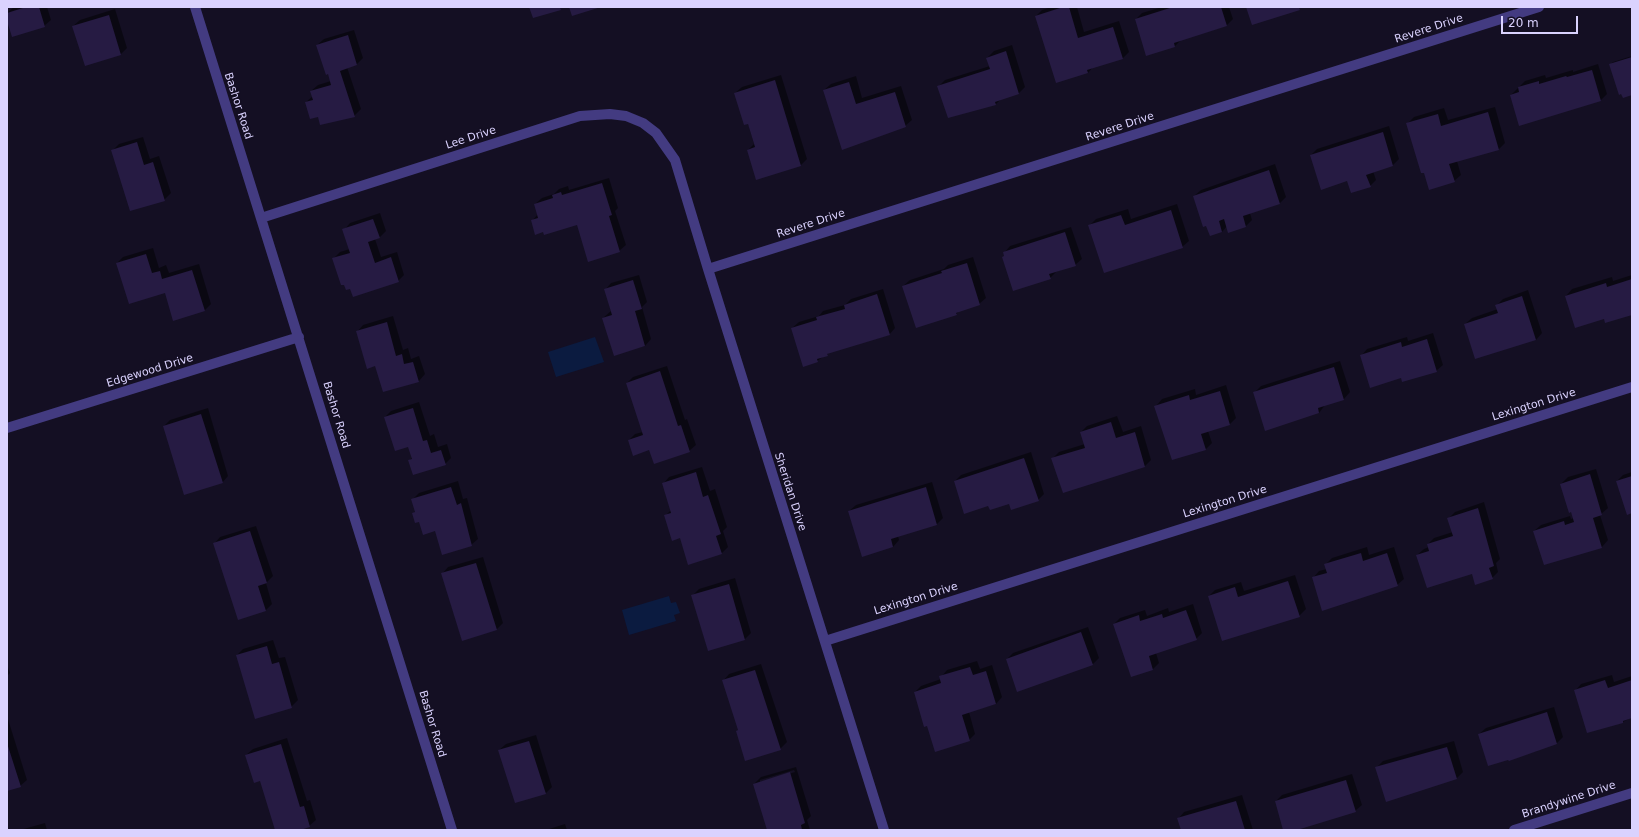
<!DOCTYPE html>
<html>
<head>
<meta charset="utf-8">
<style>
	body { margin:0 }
	#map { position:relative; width:1639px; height:837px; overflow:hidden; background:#140f23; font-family:"DejaVu Sans",sans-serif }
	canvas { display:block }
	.frame { position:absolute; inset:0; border:8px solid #dad2fe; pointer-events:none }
	.scale { position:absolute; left:1501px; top:16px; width:77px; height:18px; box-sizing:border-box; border:2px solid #dad2fe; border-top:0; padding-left:5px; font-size:12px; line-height:14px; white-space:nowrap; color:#dad2fe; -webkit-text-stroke:3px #140f23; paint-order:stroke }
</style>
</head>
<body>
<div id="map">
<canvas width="1639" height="837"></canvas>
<div class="frame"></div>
<div class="scale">20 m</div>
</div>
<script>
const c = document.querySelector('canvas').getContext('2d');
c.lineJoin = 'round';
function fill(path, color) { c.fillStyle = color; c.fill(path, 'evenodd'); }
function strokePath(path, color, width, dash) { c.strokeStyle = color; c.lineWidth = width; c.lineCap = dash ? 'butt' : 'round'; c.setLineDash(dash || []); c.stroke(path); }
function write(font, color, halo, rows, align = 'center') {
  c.font = font + ' "DejaVu Sans",sans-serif'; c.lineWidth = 3; c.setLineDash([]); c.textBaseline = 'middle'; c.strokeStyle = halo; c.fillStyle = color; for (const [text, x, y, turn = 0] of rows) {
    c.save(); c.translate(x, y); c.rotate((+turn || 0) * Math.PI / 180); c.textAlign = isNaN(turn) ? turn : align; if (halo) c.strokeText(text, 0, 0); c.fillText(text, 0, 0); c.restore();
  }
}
fill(new Path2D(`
	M595,337L604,362L556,377L548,352Z
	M669,596L671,603L676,602L680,613L674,615L676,621L629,635L622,610Z`), '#0b1b40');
fill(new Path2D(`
	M47,7L51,20L44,26L7,17V13L14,7Z
	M1051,7H1077L1084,32L1119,21L1129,52L1123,58L1093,67L1088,73L1036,16L1042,10Z
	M1162,7H1229L1233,19L1226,26L1181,40L1175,46L1147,55L1136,19L1142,13Z
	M115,9L127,48L121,54L73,26L80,20Z
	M354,30L363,58L356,65L347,67L361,109L354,116H318L306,102L313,96L311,91L318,85L331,81L317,45L324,39Z
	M1012,45L1025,87L1019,93L1002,98L996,104L938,87L945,80L990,66L987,58L994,51Z
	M1632,56V94L1610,65L1613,62Z
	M1598,64L1607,94L1601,100L1511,95L1525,81L1545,75L1546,78L1573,70V72Z
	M781,75L807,159L801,165L748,150L754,144L748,123L735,93L742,87Z
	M856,76L862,98L901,86L912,120L905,126L824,90L831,84Z
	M1495,107L1505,143L1499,149L1457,161L1461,175L1454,181L1424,171L1407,124L1414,117L1444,108L1448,120Z
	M1389,126L1399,159L1392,166L1373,171L1376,180L1370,186L1348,180L1311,155L1317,149Z
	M143,137L150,159L159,156L171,193L164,200L112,151L119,144Z
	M1275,164L1286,197L1279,204L1250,213L1252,220L1246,226H1227L1222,232L1194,196L1201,190Z
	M609,178L618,208L615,211L626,245L619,251L578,224L544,231L532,221L538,214L535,204L542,198L554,194L559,189L568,186L569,190Z
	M1177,204L1189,241L1182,247L1090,225L1096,219L1128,209L1131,219Z
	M380,213L386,231L379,238L375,239L381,257L397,252L404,275L398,281L333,259L340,252L350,249L344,230L350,223Z
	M1071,227L1082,259L1075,265L1056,272L1050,278L1005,255L1004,253L1010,246Z
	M153,248L159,268L166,265L169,273L199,264L211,304L204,311L165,292L117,263L123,257Z
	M973,257L986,298L979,304L961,310L956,314L903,286L910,280L944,269L948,265Z
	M639,275L647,302L642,307L651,339L645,346L614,355L603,318L611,311L605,290L611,283Z
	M1632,275V314L1605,317L1566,296L1572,289L1612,277L1613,281Z
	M883,289L895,328L889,335L830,352L817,361L792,328L799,322L819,316L823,311L845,305L851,299Z
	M1528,290L1542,333L1536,340L1465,324L1472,318L1498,309L1497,305L1503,299Z
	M393,316L403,350L408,348L411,359L419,356L425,374L419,381L376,365L357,332L363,325Z
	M1433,333L1443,365L1436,371L1401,377L1361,356L1367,349L1407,337L1408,341Z
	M1340,361L1350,392L1344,399L1325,405L1319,413L1254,393L1261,386Z
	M667,366L685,420L687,419L696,445L689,451L629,440L635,434L643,432L627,383L633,377Z
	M1226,385L1236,418L1230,424L1208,431L1212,443L1206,449L1156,406L1162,399L1195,389L1196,395Z
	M419,402L430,436L434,434L438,447L447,444L451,458L445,464L410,460L412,458L409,446L385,417L391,411Z
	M208,408L228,476L222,483L164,426L170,420Z
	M1117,416L1123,432L1141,426L1151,460L1145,466L1063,492L1053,458L1059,452L1085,444L1081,432L1087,426Z
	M1031,452L1044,494L1038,500L989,505L955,481L961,475Z
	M702,467L710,491L715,489L727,527L723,531L728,547L722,553L689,563L681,537L665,516L671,510L663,484L669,477Z
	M1596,469L1608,508L1600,515L1608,540L1602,547L1534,531L1541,525L1570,516L1571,519L1574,518L1561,484L1568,477Z
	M1632,472V512L1617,481L1623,475Z
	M458,481L463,499L467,498L478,539L471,545L435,529L420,521L413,514L416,510L413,499L419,493Z
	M932,482L943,518L937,524L898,536L899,540L893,547L849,511L856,505Z
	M1484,502L1500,559L1496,563L1498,572L1492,578L1417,555L1424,549L1429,547L1428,544L1434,538L1453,532L1449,518L1455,512Z
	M256,526L273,576L266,583L272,604L266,610L239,619L214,544L220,537Z
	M1367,547L1369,555L1394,547L1404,579L1397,585L1313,578L1319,571L1327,569L1325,565L1332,558Z
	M483,557L503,623L497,629L462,640L442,574L448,567Z
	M1295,575L1306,609L1299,616L1209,596L1215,590L1241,582L1244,591Z
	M735,578L751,633L745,639L708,650L692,596L699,589Z
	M1193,604L1202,633L1196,639L1156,653L1159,663L1153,669L1131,676L1114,624L1120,618L1145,610L1147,616L1168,608L1169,612Z
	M1088,627L1099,658L1093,664L1007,659L1013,653Z
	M273,640L279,658L285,657L298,700L291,707L237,655L243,649Z
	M977,661L980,669L992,665L1002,697L996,704L969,712L975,734L969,740L928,725L915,692L921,686L941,679V677L947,670Z
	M761,664L787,742L780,749L737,731L739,729L723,681L729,674Z
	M7,665L10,673L7,676Z
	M1612,675L1614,682L1632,676V717L1623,722L1575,691L1581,684Z
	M1554,707L1563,737L1557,743L1539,748L1537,751L1488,765L1479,734L1486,728Z
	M7,716L27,780L20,786L7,790Z
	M536,735L552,787L546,793L499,750L506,744Z
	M287,738L307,801L310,800L316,820L309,826L296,830H276L261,780L246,755L253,749Z
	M1454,741L1463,772L1457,778L1377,767L1383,761Z
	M796,767L811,816L807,820L810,830H768L754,784L761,777ZM794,770L795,772L760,782V780Z
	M1352,774L1362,805L1355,811L1294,830H1284L1276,801L1282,795Z
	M1242,795L1253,830H1182L1178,819L1184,812Z
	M45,823L47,830H20Z
	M565,824L567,830H546Z`), '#0007');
fill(new Path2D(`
	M26,7H39L45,27L12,37L7,21V13Z
	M529,7H563L560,8L561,10L533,18Z
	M569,7H601L572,16Z
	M1063,7H1069L1078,38L1113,27L1123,59L1087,70L1088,73L1056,83L1035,16Z
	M1173,7H1221L1227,26L1174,43L1175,47L1146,56L1135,19Z
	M1246,7H1299L1300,10L1252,25Z
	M109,15L121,55L85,66L72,26Z
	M348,35L357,65L340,71L355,117L320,125L318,117L310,119L305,102L313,100L310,91L331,85L328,74L326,75L316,45Z
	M1006,51L1019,94L995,102L996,105L948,118L937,86L990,69L986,58Z
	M1632,57V95L1623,98L1621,94L1619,95L1609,64Z
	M1592,70L1601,101L1519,126L1510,95L1519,92L1518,87L1539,81V84L1566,76L1567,77Z
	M775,80L801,166L756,180L747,150L755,147L748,124L744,125L734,93Z
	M849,82L856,104L895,92L906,127L842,150L823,90Z
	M1488,112L1499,150L1449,164L1455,182L1429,190L1424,173H1421L1406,123L1438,114L1441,126Z
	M1383,132L1393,166L1366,175L1371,187L1351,193L1347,181L1321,190L1310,155Z
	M137,142L144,165L153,162L165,201L130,211L111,150Z
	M1269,170L1280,204L1243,216L1246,227L1228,233L1224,219L1219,221L1222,232L1210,236L1206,226L1203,227L1193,196Z
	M602,183L612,215L609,216L620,252L588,262L577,225L544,235L543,232L535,235L531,220L538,218L534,204L553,198L552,195L561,192L562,195Z
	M1171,210L1183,248L1104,273L1088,225L1121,215L1125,225Z
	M373,219L380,238L368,242L375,263L391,257L399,282L353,297L350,289L346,290L344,285H341L332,258L350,253L342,229Z
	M1065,232L1076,266L1049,274L1051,279L1013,291L1002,257L1004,256L1003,252Z
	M146,254L152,273L160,271L162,279L192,270L205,311L173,321L165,293L129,304L116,263Z
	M967,263L980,305L956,313L957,315L916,328L902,286L942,273L941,271Z
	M1632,279V315L1605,323L1604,319L1575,328L1565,296L1606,283L1607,287Z
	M633,280L642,309L635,311L645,346L614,356L602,318L612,315L604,289Z
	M877,294L890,335L827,354L828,356L817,359L818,362L803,367L791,328L817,320L816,317L845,309L844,305Z
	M1522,296L1536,340L1475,359L1464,324L1498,313L1495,305Z
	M387,322L396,356L402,354L404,364L413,362L419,382L383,392L375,366L367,369L356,331Z
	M1427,339L1437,372L1402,382L1401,378L1370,388L1360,355L1401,342L1402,347Z
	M1334,367L1344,400L1318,408L1319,413L1265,431L1253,392Z
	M660,371L678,426L681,425L690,452L654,464L649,450L633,456L628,440L643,435L626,383Z
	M1220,391L1230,425L1201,434L1206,450L1172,460L1154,406L1189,395L1190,400Z
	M413,408L423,441L427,440L431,453L441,450L446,465L413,475L408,460L412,459L408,447L395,451L384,417Z
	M201,414L223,483L184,495L163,426Z
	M1111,422L1116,438L1135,432L1145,467L1063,493L1051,458L1085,448L1080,432Z
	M1024,458L1039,501L1011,510L1009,504L990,510L988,506L964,514L954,481Z
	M696,472L703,497L708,495L721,534L716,536L722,554L688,565L680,538L672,541L664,515L671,513L662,483Z
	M1590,474L1602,515L1593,518L1602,548L1544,565L1533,531L1564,521L1565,525L1574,522L1571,512L1569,513L1560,484Z
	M1632,476V513L1627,515L1616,481Z
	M451,487L457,505L461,503L472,546L442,555L435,531L423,535L419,522L415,523L412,513L415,512L411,499Z
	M926,487L937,525L891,539L893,547L862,557L848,511Z
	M1478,508L1494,566L1489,568L1493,579L1475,585L1472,574L1427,588L1416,555L1429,551L1427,544L1453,536L1447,518Z
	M250,531L267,583L258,586L266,611L238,620L213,543Z
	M1361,553L1363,561L1387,553L1398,586L1322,611L1312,577L1327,573L1324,564Z
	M476,563L497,630L462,641L441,573Z
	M1288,581L1300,617L1222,641L1208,596L1235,587L1238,597Z
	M729,584L745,640L708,651L691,595Z
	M1186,610L1197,640L1149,656L1153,670L1131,677L1113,624L1139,615L1140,621L1162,614L1163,618Z
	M1081,632L1093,665L1017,692L1006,659Z
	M267,646L272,664L279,662L292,708L255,719L236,655Z
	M970,667L973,675L986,671L996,704L962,715L970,741L935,752L927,726L924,727L914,692L941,683L939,676Z
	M755,670L781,750L745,761L736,731L738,730L722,680Z
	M1605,680L1608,688L1632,680V718L1623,721V723L1587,733L1574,690Z
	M1547,712L1557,744L1509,761L1508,760L1488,766L1478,734Z
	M529,741L546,794L515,803L498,750Z
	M7,743L21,787L7,791Z
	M281,744L300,807L304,806L310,827L300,830H275L260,781L254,783L245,755Z
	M1447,747L1457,779L1386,802L1375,767Z
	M790,772L805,823L801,825L802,830H767L753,784Z
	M1346,780L1356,812L1297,830H1283L1275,801Z
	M1236,801L1245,830H1181L1177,818Z`), '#261b43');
strokePath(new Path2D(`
	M195,7L452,830
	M261,218L580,116L610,114L626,116L643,123L656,133L675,160L708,269L884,830
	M708,269L1539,7
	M7,428L299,337
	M825,641L1632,387
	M1514,830L1632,793`), '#433b81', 10);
write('11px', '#dad2fe', '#140f23', [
	["Revere Drive",1429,29,-18],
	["Bashor Road",238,106,72],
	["Revere Drive",1120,127,-18],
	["Lee Drive",471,138,-18],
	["Revere Drive",811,224,-18],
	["Edgewood Drive",150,371,-17],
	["Lexington Drive",1534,405,-17],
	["Bashor Road",336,415,73],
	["Sheridan Drive",790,492,72],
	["Lexington Drive",1225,502,-17],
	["Lexington Drive",916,599,-17],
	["Bashor Road",432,724,73],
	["Brandywine Drive",1569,800,-18]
]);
</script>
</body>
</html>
